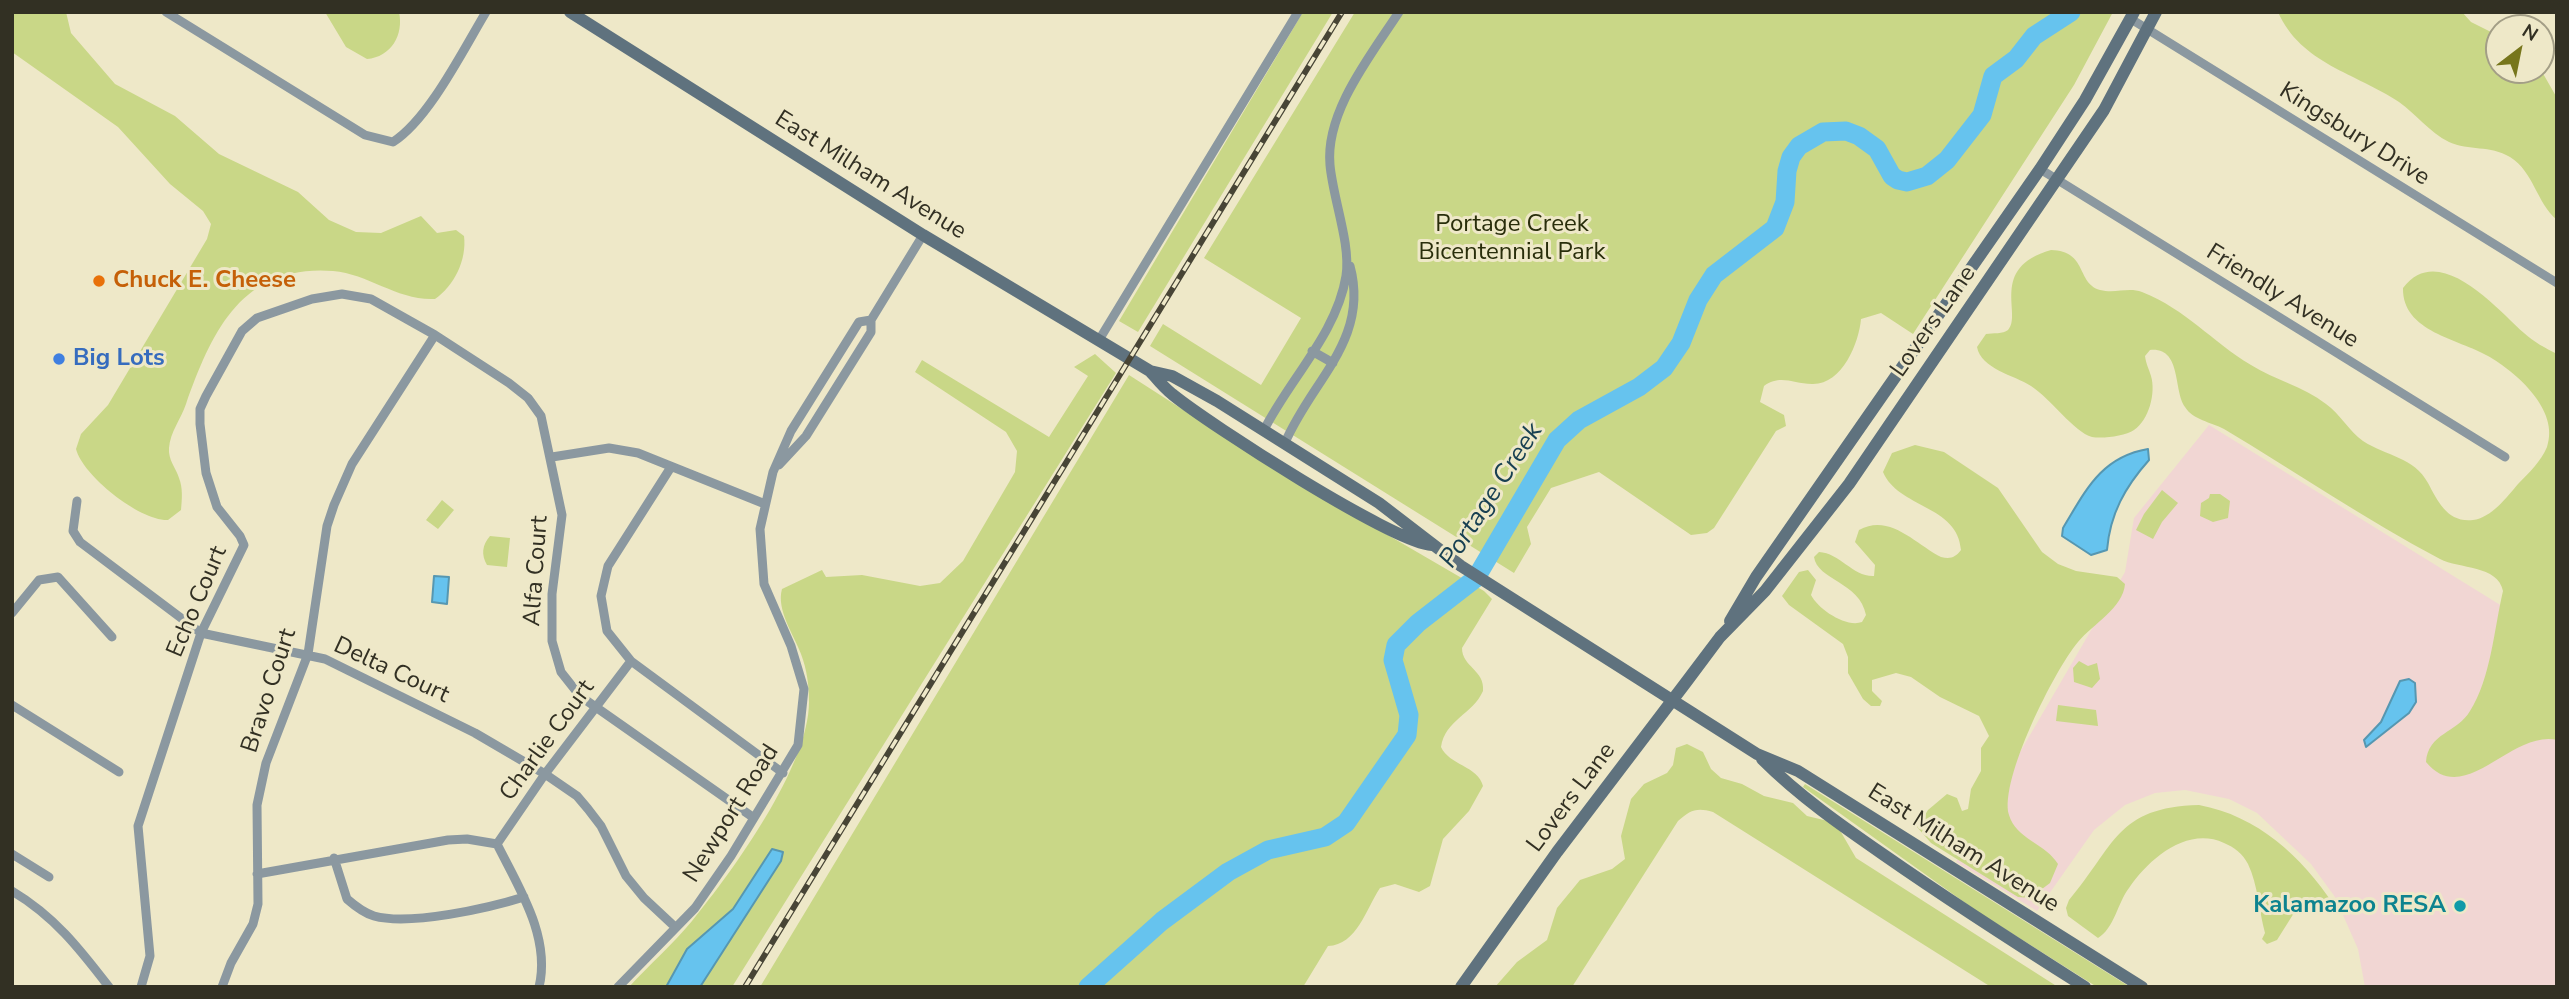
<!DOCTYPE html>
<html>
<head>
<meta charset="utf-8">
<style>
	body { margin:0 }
	#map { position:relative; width:2569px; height:999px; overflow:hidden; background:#eee8c8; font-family:"Nunito Sans",sans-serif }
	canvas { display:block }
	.frame { position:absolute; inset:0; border:14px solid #323023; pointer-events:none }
	.north { position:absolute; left:2485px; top:14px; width:70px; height:70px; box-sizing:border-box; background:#eee8c8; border:2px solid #a39e86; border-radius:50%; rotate:32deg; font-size:19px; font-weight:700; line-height:28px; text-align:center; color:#323023 }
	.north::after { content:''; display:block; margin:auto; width:24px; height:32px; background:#77761c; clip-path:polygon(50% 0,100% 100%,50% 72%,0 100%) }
</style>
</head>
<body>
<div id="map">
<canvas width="2569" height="999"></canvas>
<div class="frame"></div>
<div class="north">N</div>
</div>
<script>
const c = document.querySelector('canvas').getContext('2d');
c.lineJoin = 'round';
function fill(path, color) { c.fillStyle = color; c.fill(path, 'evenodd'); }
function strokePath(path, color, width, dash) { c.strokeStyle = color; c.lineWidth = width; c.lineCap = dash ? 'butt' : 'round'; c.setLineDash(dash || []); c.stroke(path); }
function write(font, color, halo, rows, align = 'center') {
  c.font = font + ' "Nunito Sans",sans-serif'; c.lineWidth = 6; c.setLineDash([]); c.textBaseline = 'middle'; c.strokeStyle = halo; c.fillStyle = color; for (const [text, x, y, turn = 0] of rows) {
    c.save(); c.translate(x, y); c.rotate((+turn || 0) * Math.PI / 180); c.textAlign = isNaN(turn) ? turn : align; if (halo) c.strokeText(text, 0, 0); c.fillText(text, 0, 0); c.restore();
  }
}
fill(new Path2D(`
	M2209,425L2557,640V987H2365L2358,949L2335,897L2311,864L2257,813L2229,799L2185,790L2155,793L2125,805L2094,830L2037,911L1956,862L2125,572L2134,518Z`), '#f1d6d3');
fill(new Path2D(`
	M12,12H66L71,33L115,84L175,116L219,154L298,192L329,220L356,232L381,233L421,216L437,233L456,230L464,236C467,260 454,286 435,299C398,301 369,274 333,271C242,264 212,331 186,404C181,419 170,432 169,448C168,460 176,468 179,478C183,488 182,499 181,510L168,520C140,521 83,476 76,449L81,434L108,405L207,239L211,224L203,211L170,184L118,127L12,52Z
	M325,12H399C404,35 391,57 367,59L346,47Z
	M1303,12H1333L1138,332L1119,321Z
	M1355,12H2113L2074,85L1913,334L1881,313L1861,319C1859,343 1842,385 1812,384C1793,384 1781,374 1764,386L1760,402L1784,415L1786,426L1776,431L1714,528L1707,533L1691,535L1599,472L1551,488L1527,527L1531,544L1514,573L1150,346L1163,324L1261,385L1301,318L1204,258Z
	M2278,12H2462L2471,22L2499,36V70H2541L2557,98V220C2536,202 2534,172 2510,157C2490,145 2469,151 2449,142C2429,132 2416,114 2399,102C2356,73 2301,64 2278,12Z
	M2051,250C2088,251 2076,283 2100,290C2115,294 2128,287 2142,292C2187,310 2211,341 2251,365C2275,380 2303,386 2326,404C2340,414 2349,431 2363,441C2386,456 2414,457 2428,483C2438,502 2448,523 2473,520C2491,518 2507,497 2518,484C2529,473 2541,461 2547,447C2560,410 2516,372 2488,356C2459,339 2402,332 2403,288C2439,240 2497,309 2524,333C2534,342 2545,348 2557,354V740C2510,730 2465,809 2426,762C2428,733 2457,733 2470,711C2491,678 2494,629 2503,591C2498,565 2459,569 2440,559C2366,520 2296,472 2224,429C2211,422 2193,420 2185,407C2173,390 2182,347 2150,350L2145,356C2146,364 2149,369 2151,376C2156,393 2149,420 2134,430C2125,436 2103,439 2092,437C2074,432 2051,399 2031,386C2014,375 1981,369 1977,347L1986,334C1993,333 2003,334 2008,330C2023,315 1988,268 2051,250Z
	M1095,354L1116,373L732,987H629C649,965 673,944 692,921C733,871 809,766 809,702C809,685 807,670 801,654C794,635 776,610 782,589L822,570L826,577L862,575L920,586L940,583L963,561L1015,472L1017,451L1006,432L915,372L922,360L1049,437L1088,376L1074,367Z
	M1129,375L1283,474L1484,591L1492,599L1462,648C1462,667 1485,670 1483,691C1473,714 1445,720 1441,747C1449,765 1478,766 1483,786L1469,811L1443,839L1430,886L1419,892L1395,884L1380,888C1366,909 1357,945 1328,946L1303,987H760Z
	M1915,445L1944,452L1998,488L2042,552L2058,564L2076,571L2117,577L2125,584C2123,608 2093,624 2078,642C2055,669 1999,780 2009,815C2016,839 2046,844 2058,864L2050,883L2030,898L2018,897L1931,843L1917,827L1928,810L1947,794L1957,798L1962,811L1968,809L1971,789L1981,771V748L1989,736L1979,716L1940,697L1911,677L1896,673L1872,680V691L1882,701L1880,706H1871L1863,699L1848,673V657L1843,644L1789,605L1782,596L1799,572L1808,570L1816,580L1811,595C1818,609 1846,628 1862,622L1866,615C1860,582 1817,580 1814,557L1819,552C1840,553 1853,577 1874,576L1875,565L1855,542L1859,530C1890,513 1915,544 1941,557C1950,559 1955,558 1961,550C1958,505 1898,508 1883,472L1892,453Z
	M2162,490L2178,503L2162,522L2153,539L2136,530L2144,514Z
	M2210,494H2220L2230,501L2228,518L2213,522L2200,516L2201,503L2209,498Z
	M442,500L454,510L438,529L426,520Z
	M490,536L510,538L507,567L487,565C481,555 482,545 490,536Z
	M2079,661L2088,666L2097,663L2100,679L2092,688L2074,682L2073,668Z
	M2058,705L2096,710L2098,726L2056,721Z
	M1687,744L1703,752L1711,769L1721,778L1742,784L1764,796L1793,803L1807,816L1828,821L1838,827L1856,858L2058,987H1991L1713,812C1697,807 1690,810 1678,821L1572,987H1495L1517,962L1547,940L1557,908L1580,880L1612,869L1625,859L1621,836L1631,799L1644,784L1667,773L1673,765L1676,748Z
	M1805,784L2130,987H2097L1978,912L1803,787Z
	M2199,805C2258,816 2301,856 2334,905L2310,909L2299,905L2277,940L2267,944L2262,939L2265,933C2259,911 2258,885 2248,864C2243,854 2234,847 2224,843C2187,826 2149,859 2129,888C2118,902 2114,929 2098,938L2068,916L2066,908L2069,900C2115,846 2116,807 2199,805Z`), '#c9d787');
const water = new Path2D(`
	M2148,449L2149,460C2125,487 2110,514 2107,550L2091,555L2062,536L2063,528C2086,490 2101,457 2148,449Z
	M434,576L449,577L447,604L432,602Z
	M2409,679L2415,683L2416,702L2409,713L2366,747L2364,740L2381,722L2400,681Z
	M772,849L783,852L781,861L700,987H666L687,949L733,909Z`);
fill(water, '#66c3ee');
strokePath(water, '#5697b1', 2);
strokePath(new Path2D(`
	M1088,987L1162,921L1228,872L1268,850L1325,837L1346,823L1407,735L1409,715L1393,660L1396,645L1418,623L1476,578L1557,440L1579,420L1639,387L1664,368L1681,343L1698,300L1714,275L1775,228L1785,202L1787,171L1791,157L1799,146L1823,132L1846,131L1859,136L1877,149L1892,176L1898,180L1907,182L1927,176L1947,160L1982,115L1993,76L2016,59L2034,36L2071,12`), '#66c3ee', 19);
strokePath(new Path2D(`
	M166,12L365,135L393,142C429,119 463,50 486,12
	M2131,19L2557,283
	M2040,169L2505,457
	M1099,340L1298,12
	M1312,351L1333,363
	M1264,430C1289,380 1337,333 1346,276C1351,244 1333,199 1330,165C1325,112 1371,55 1399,12
	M1285,443C1311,381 1370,340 1350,266
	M552,457L609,448L638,453L765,504
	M779,465L806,436L871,332V320L923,235
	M671,467L608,566L601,596L607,631L631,661L783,773
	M77,501L73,531L80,542L201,633L325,659L475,733L545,774L577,796L588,809L601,826L626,876L644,898L674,926
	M12,613L39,580L58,577L112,637
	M12,705L119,772
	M497,844L545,774L631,661
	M12,854L49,877
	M334,858L347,899C355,906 364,913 374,916C410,926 489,908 524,897
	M257,874L448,840L467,839L497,844C519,888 551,937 539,987
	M12,891C54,916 79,948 109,987
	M141,987L150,956L138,826L201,633L244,545L240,536L217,507L206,473L200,424V409L206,396L242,331L257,318L312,299L342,294L371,299L435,335L509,383L528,398L541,416L562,515L552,594V641L561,672L580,696L754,818
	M222,987L231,963L253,924L258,904L257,805L266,763L308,654L327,526L334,505L352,464L435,335
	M618,987L695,908L731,856L798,745L804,689L791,646L764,584L760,529L773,472L791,431L859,322L871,320`), '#8b98a0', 9);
strokePath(new Path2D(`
	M570,12L923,235L1150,371C1157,379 1164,388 1172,394C1210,425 1392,542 1432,545
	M1150,371L1172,376L1217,401L1379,503L1461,566L1757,754L1798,771L2142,987
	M1730,621L1756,577L2040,169L2085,100L2134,12
	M1762,759C1799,796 1842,826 1884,855C1950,901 2017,944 2085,987
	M1461,987L1557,852L1687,681L1720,637L1765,591L1849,484L2104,110L2156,12`), '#5f727e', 12);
const rail = new Path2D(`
	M745,987L1342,12`);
strokePath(rail, '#484536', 6);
strokePath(rail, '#eee8c8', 3.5, [10]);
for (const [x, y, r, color] of [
	[99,281,7,"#e8710a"],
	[59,359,7,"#3f7fe0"],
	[2460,906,7,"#0f9aa8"]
]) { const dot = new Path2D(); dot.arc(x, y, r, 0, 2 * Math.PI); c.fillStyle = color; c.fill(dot); strokePath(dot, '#eee8c8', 2.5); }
write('24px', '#323023', '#eee8c8', [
	["Kingsbury Drive",2354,135,32],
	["East Milham Avenue",870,176,32],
	["Friendly Avenue",2282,297,32],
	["Lovers Lane",1934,322,-55],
	["Alfa Court",537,571,-86],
	["Echo Court",198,602,-67],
	["Delta Court",391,671,25],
	["Bravo Court",270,691,-72],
	["Charlie Court",548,741,-54],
	["Lovers Lane",1572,798,-53],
	["Newport Road",732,814,-58],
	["East Milham Avenue",1963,849,32]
]);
write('24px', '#292e0b', '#eee8c8', [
	["Portage Creek",1512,225],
	["Bicentennial Park",1512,253]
]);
write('bold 24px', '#c56008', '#eee8c8', [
	["Chuck E. Cheese",113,281]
], 'left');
write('bold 24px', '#366cbe', '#eee8c8', [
	["Big Lots",73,359]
], 'left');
write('bold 24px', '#0d838f', '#eee8c8', [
	["Kalamazoo RESA",2446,906]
], 'right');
write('italic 26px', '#184052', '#eee8c8', [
	["Portage Creek",1492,496,-57]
]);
</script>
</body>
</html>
